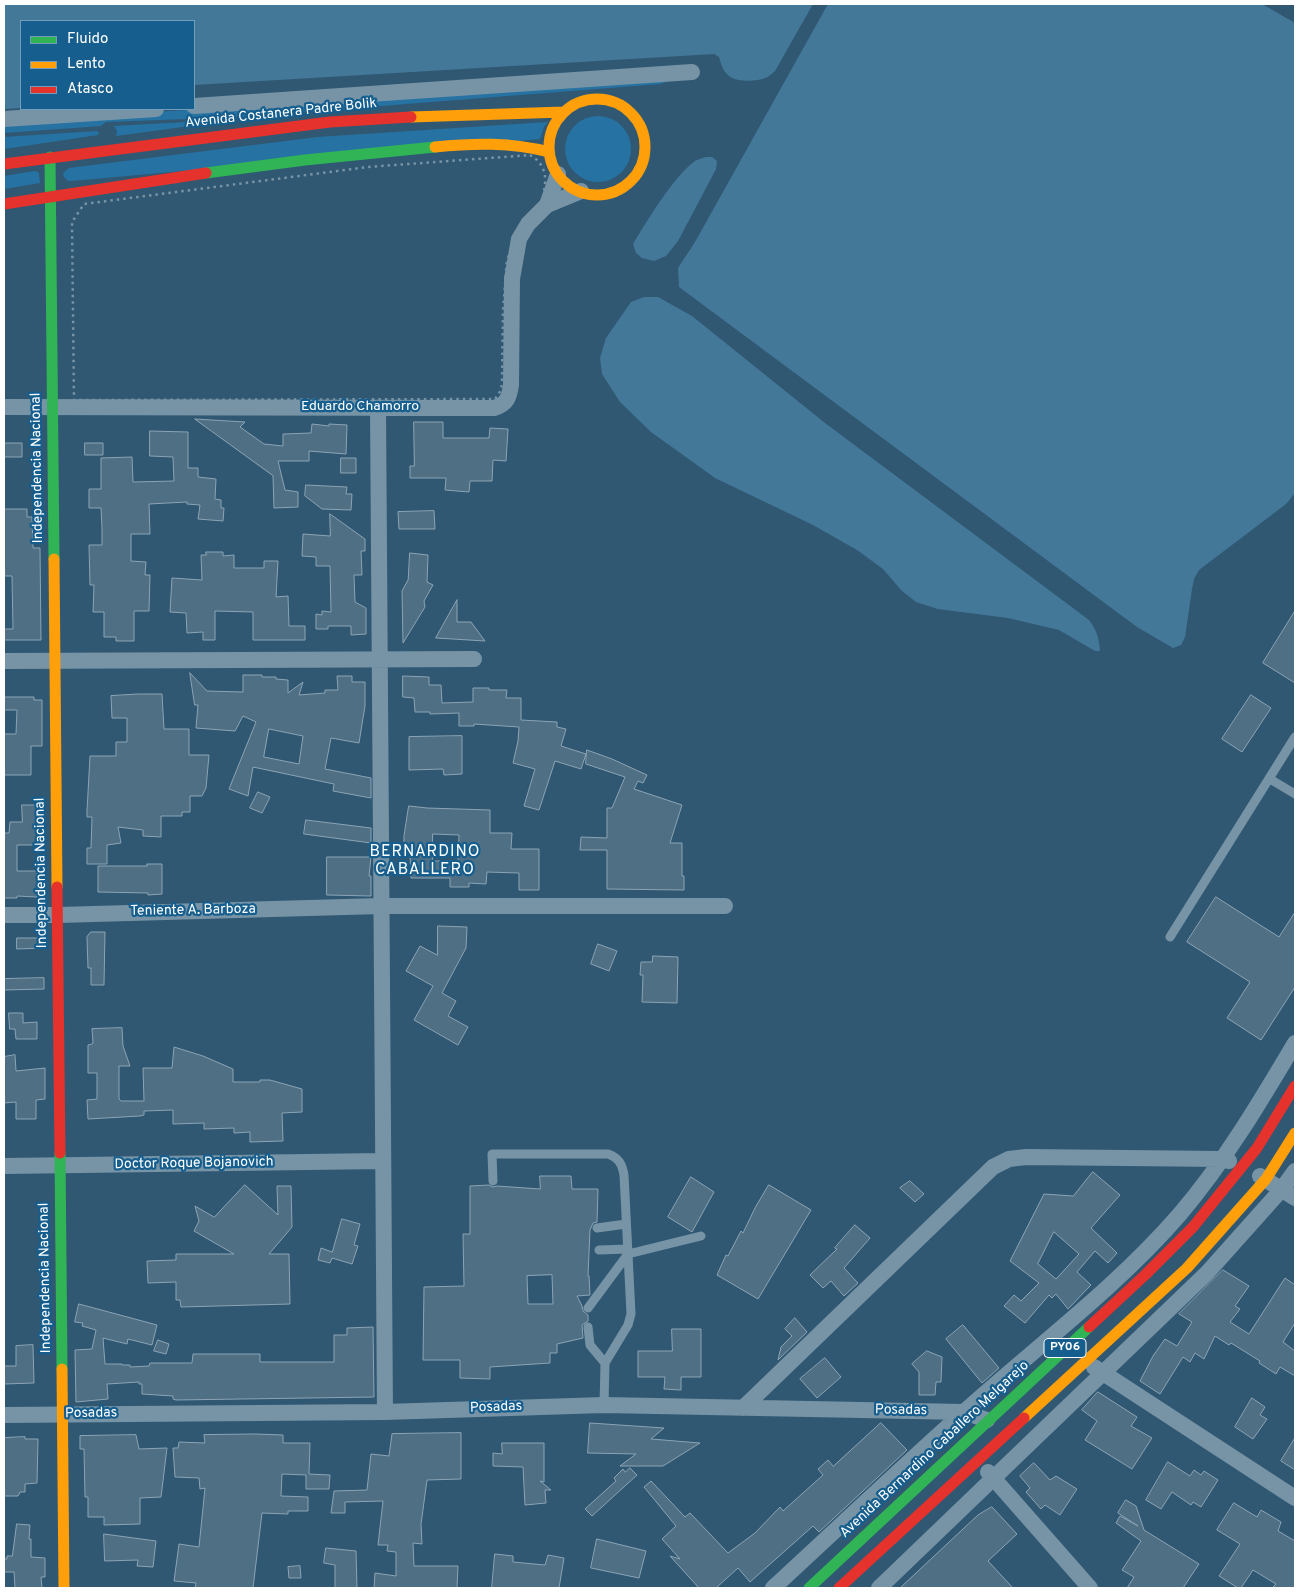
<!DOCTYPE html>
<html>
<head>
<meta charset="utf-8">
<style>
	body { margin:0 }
	#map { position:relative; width:1299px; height:1592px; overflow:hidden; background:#305873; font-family:Overpass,sans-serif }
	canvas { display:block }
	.frame { position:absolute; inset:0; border:5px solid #fff; pointer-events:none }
	.legend { position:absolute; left:20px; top:20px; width:175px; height:90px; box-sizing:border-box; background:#155e8e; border:1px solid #739ebb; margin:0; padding:6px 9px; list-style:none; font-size:15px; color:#fff }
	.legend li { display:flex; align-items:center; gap:10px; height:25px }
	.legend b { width:25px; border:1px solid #739ebb }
</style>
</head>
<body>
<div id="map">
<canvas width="1299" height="1592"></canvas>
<div class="frame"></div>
<ul class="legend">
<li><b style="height:6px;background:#30b455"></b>Fluido</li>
<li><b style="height:6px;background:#ff9f0a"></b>Lento</li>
<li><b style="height:6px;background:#e5322d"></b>Atasco</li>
</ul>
</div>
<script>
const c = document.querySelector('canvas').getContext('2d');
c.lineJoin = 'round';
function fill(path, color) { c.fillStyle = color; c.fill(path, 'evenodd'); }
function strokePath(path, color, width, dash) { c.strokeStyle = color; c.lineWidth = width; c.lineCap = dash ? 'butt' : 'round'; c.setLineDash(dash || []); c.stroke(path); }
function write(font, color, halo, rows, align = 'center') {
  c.font = font + ' Overpass,sans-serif'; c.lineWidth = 4.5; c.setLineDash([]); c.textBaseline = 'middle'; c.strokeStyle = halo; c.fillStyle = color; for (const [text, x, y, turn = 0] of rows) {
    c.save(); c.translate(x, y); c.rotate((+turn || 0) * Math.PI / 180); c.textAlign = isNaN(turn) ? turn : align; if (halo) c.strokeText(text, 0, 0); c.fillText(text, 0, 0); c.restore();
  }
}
fill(new Path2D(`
	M669,81L660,84L241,117L106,122L101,126L4,133V121Z
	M565 149a33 33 0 1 1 66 0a33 33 0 1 1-66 0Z
	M241,119L116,136L117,131L114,126Z
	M548,122L544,127L540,139L71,181H68L64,177L63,173L69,168L318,137Z
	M97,131L99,133L98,135L4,149V137Z
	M35,171L39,173L40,183L4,189V176Z`), '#2673a3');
fill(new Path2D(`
	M4,4H813L775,71C772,74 768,77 765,78C756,82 737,82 729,76C723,71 721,64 719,57L714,54L194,85V21H21V108L4,109Z
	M828,4H1262L1295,23V493L1286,504L1199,570L1194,579L1192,589L1185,637L1181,645L1173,648L1137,627L679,287L678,268L695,242Z
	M706,157H712L717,161L716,169L678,241L666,256L654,261L642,258L636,253L633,244C647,221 674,176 695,161C698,159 703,158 706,157Z
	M644,297H658L692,316L825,423L1089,620C1097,630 1099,639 1100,651H1095L1059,630L1008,618L938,609L916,602L902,591L883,569L857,550L813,525L715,478L651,432L620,402L602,374L600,358L606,338L631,302Z`), '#447899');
const building = new Path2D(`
	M195,419L245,422L240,427L264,444L283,446V434L311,433L312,424L329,426V424L347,425L346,454L309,451V461H278L285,490L298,492V507L274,508L273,476Z
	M414,422H443V438H489L490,428L508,429L506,461L493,460L492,481H470L469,492L445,490L446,478H410V466H414Z
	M150,431L188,432V468H198V477L216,479L215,499L221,500V508H224L223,521L198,519L200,505L187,504V502L149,504L150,534H131V561L146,562L145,575H150L149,611H134V641H116V637H104V612H93L94,585H90L89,545H102V528L101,508H89V489H101V458L132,457L133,482L174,481L173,457L150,456Z
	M4,443H22V457H4Z
	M85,443H103V455H85Z
	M341,458H356V473H341Z
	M306,485L347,487L346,494H352L351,510L322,509L305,496Z
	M4,509H27V517H32L33,548H40L41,640H4V629H13L12,576H5Z
	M434,511L435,529H399L398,512Z
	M330,514L365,539V551H361L362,575H354L355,602L366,608V634L351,635V626H328V629H316V614L322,615V611L331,612L330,566H316V557L302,556L303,534L330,536Z
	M206,552H223V556L234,555V568H264V561H278L276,597L288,596L289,626H305V640H253V612L215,611V640H203V632L187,633L186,613L170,612L172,578L202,580L201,555H206Z
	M410,553L428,555L427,582L433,585L424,601L425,607L403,643L402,591L408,580Z
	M457,600V622H471L485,641L436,638Z
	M1295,611V683L1263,663Z
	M190,673L207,691L243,692V675H262V677H276V679L288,680V693L303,682L299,695L325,693V690H338L337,676H352V682H365V706L359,743L331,738L325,769L371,778V798L333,791L334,784L253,767L248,796L229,789L256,722L243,716L235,731L196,728L198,705H195ZM269,729L303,736L299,764L264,757Z
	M403,676L429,677V685H441L442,703L473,702V688H489V690H507L506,698H521V720L557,722V727L566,729L561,746L586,754L581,769L555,761L539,810L524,806L535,769L513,763L518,741L519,727L474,724V726H459V713L430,714V712H415L414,698L403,697Z
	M138,694H162L164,729H189V755H209L206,788L202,796H190V812H182V816H161V837L143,836V830L118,827L121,843L107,845V864H87V848H91L92,817H87V811L90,756H116V742H127V718H112L111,696Z
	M1251,695L1271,708L1242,752L1222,739Z
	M4,697H34V700H42V746H31V775H4V734H16L17,710H4Z
	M462,736V774L444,775L443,769L409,770V737Z
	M587,750L612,759L647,775L643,783L638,781L634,789L682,805L670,843H682V876H684V890L607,889V850H580L581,837L607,838V808H612L625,777L586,764Z
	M258,792L270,797L262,813L250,808Z
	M22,805H43V845H17V871H37V897L17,896V898H4V833H9L10,822H22Z
	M409,806L427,808L490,810V833H512L511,849H539V890H519V873L487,872L486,884L469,883V887H450V878H411L410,853H404V836ZM433,834L459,835L458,861H433Z
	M306,820L371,828V843L304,834Z
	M327,857H371L369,876H371V896L327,895Z
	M147,864H162V894L148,895V893L98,892V866H147Z
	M1216,897L1279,937L1295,912V987L1261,1040L1227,1018L1250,982L1187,942Z
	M438,926L467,927L466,948L442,993L456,1001L448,1016L468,1027L458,1045L414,1020L433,986L406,971L420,946L437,955Z
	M91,932H105L104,985H91V968H88L87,937Z
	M17,938H44V948L17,949Z
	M598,944L617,951L609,971L591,964Z
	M653,956L678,957L677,1003L642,1002L643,975H640L641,962H652Z
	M44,978V989L4,990V979Z
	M9,1013H23V1023L37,1022V1039H16L15,1029H10Z
	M122,1028L123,1046L130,1066H119V1099L121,1101H144L143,1068H172L174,1047L203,1056L233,1069V1082H260V1080H270L302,1089V1112L282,1113L283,1141L250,1142V1132L234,1133V1128L204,1129V1123L173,1124V1110L144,1111V1115L140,1116L88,1119L87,1100L97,1099V1073H88V1045L92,1044L93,1043L92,1029Z
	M15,1055L16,1071L45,1068V1099L36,1100V1119H16V1102L4,1103V1057Z
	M1093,1172L1120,1195L1091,1228L1117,1253L1108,1263L1095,1251L1077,1272L1091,1285L1068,1309L1056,1294L1052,1298L1049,1295L1025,1323L1004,1306L1014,1295L1021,1301L1039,1283L1010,1261L1044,1194L1073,1196ZM1054,1232L1079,1254L1056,1279L1038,1264Z
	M540,1176H571L572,1189H598L597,1222L593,1223L590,1230L588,1276H589L590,1295L577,1296L582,1306L583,1311L588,1315V1321L582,1325L583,1338L557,1344V1353H550V1363L490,1367V1379L460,1378V1360H423L424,1287L464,1286L463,1234H470V1186L489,1185L493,1187L497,1186L540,1189ZM552,1275L553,1304H528L527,1276Z
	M691,1177L714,1192L692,1232L668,1217Z
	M910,1181L924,1194L915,1202L900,1188Z
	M245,1185L278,1215L277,1186H291L292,1227L269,1254H289L290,1304L181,1307L180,1300H176V1282L148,1283L147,1261L176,1260V1254H234L194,1231L199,1221L195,1206L214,1217Z
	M769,1185L811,1210L758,1299L717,1275L726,1255L728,1256L741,1231L743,1233L755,1208Z
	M342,1219L360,1224L354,1245L358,1246L352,1264L332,1258L330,1263L318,1260L321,1248L332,1252Z
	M855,1225L870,1238L844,1268L858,1283L844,1296L831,1281L823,1288L810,1275L837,1249L835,1248Z
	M1223,1270L1249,1286L1235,1306L1240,1309L1230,1322L1249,1334L1285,1278L1295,1285V1323L1283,1342L1295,1351V1376L1280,1367L1276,1374L1259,1363L1260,1361L1231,1343L1229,1345L1215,1336L1204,1359L1195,1353L1190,1362L1183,1357L1160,1394L1140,1381L1153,1356L1165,1339L1177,1346L1192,1322L1179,1314Z
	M79,1304L157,1325L152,1345L128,1339L127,1344L103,1338L105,1364H122V1365H130V1367L149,1366L150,1363H192L193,1354H260V1362H334V1335H347V1328L373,1327L374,1397L176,1400L173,1399V1396L142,1394V1384H139V1382L107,1384L108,1399L76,1402L75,1350L92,1349L96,1330L82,1326L83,1323L75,1322Z
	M795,1318L807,1332L778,1360L781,1347L792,1336L785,1329Z
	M963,1325L999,1368L982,1383L946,1339Z
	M672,1329H701V1377H681V1390L664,1389L665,1377H638V1351H672Z
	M158,1340L169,1344L166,1354L154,1351Z
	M33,1345L34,1383L4,1384V1366H16V1346Z
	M927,1351L942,1357L941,1382H936L935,1395H919V1372L912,1364Z
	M825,1358L841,1377L817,1398L800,1379Z
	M1098,1392L1137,1417L1131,1426L1152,1438L1132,1469L1085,1440L1097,1421L1082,1410Z
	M1252,1398L1265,1407L1260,1415L1267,1419L1253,1439L1235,1427Z
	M590,1423L664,1428L651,1439L700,1443L663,1466H620L636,1454L588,1453Z
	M881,1423L907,1450L819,1532L813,1526L750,1582L738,1568L716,1588H699L670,1556L680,1559L662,1539L676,1526L644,1487L651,1481L685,1517L690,1513L728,1553L755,1533L780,1507L783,1511L823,1475L818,1469L828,1460L833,1466Z
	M461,1433V1479L427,1480L421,1524L422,1544L413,1543L414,1566H458L457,1588H374L375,1573L396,1576V1552L387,1551L388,1545H378L383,1501L345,1502V1513H331L334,1491L367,1490L371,1454L389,1456L392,1434Z
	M255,1434L283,1435V1443H310L309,1474L330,1475L329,1489H306V1475L282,1474L281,1496L308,1497V1511H288V1514L262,1513L253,1588H195L196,1583L174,1581L179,1544L199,1547L205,1488L200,1489L199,1478L175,1477L173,1448H178L179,1442L205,1443L204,1435Z
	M136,1435L139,1449L167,1448L161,1497L140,1498V1524L104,1525V1517H88V1497H85L84,1449H80V1436Z
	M25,1437V1439H38L37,1483L25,1484V1492H20L18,1496H4V1438Z
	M1295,1438V1470L1281,1461Z
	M502,1443H544V1482L540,1481L551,1490H545L546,1503L525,1505L523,1467L493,1466V1453L502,1454Z
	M1168,1462L1190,1476L1194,1470L1201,1475L1204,1471L1218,1480L1201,1507L1193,1502L1191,1505L1172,1492L1161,1509L1146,1500Z
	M1034,1463L1050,1480L1056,1476L1077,1489L1060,1515L1045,1505L1041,1509L1026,1492L1030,1488L1020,1476Z
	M630,1468L637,1475L592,1516L585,1509L616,1481L614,1478L623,1469L625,1472Z
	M1126,1500L1136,1506L1144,1530L1199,1564L1183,1588H1127L1134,1577L1122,1570L1141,1541L1116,1523L1120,1516L1138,1526L1118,1513Z
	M1234,1503L1257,1517L1261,1510L1281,1522L1278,1531L1295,1541V1588H1272L1276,1584L1253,1570L1241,1588H1238L1219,1576L1240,1544L1217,1530Z
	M992,1507L1017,1534L988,1561L1013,1588H900L978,1515Z
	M17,1524L30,1525L29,1539H31V1557L45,1558V1577H41L42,1588H15L14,1572H4V1559H7V1556H12Z
	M104,1534L156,1541L153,1567L137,1566L138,1560L105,1561Z
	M597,1539L646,1551L639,1578L591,1568Z
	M326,1548L356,1551L357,1588H335V1565L324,1563Z
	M495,1554L513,1556V1562L545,1565L548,1555L564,1558L559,1588H492Z
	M300,1566L301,1578H289L288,1567Z`);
fill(building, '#4f6f84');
strokePath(building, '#8ca4b4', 1);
strokePath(new Path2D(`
	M530,155L537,160L542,166L545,174V184L543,199L519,229L507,260L503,310L502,383L501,390L495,399L74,400L72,222L84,204L368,167Z`), '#7794a6', 2.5, [2.5, 4]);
strokePath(new Path2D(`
	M1270,779L1295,794
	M1170,937L1295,737
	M493,1181L492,1154H608C619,1158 622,1164 624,1175L631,1314L628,1325L605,1363L604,1405
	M597,1228L626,1224
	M599,1250L628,1249
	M588,1308L628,1254L701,1236
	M588,1327L590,1345L605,1363`), '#7794a6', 9);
strokePath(new Path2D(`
	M194,106L692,72
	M4,119L156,109
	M547,205L558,174
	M4,407L494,408C507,404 509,398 511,385L512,279L519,239L528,224L547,205L581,191
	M378,408L385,1412
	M4,661L474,659
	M4,915H58L381,906H725
	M4,1166L383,1161
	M1260,1176L1295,1198
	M1094,1367L1295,1498
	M743,1408L993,1167L1009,1159L1026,1157L1222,1159L1229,1161
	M4,1415L385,1412L604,1405L964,1412L987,1420
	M988,1472L1090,1588
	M773,1588C836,1530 899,1470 964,1412C1036,1347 1116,1288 1180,1214C1225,1161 1260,1102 1295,1043
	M879,1588L1207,1273L1282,1189L1295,1171`), '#7794a6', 16);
strokePath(new Path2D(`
	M50,157L54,559
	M206,173L305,160L435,147
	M60,1153L62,1369
	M809,1588L1089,1327`), '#30b455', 11);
strokePath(new Path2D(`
	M549 147a48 48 0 1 1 96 0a48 48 0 1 1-96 0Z
	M411,117L564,112
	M435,147C473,143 511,142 549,152
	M54,559L57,887
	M62,1369L64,1588
	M1024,1418L1187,1268L1266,1179L1295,1133`), '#ff9f0a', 11);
strokePath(new Path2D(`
	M4,164L330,122L411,117
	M4,204L206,173
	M57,887L60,1153
	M1089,1327L1145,1275L1193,1227L1257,1148L1295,1086
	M839,1588L1024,1418`), '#e5322d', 11);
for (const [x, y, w] of [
	[1065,1348,42]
]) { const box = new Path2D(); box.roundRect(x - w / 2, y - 9.5, w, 19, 4); c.fillStyle = '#155e8e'; c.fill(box); strokePath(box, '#fff', 1); }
write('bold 12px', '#fff', null, [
	["PY06",1065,1348]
]);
write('14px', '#fff', '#155e8e', [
	["Avenida Costanera Padre Bolik",281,114,-6],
	["Eduardo Chamorro",360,407],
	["Independencia Nacional",38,468,-91],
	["Independencia Nacional",42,873,-91],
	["Teniente A. Barboza",193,911,-1],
	["Doctor Roque Bojanovich",194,1164,-1],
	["Independencia Nacional",46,1278,-91],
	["Posadas",496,1408,-2],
	["Posadas",901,1411,1],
	["Posadas",91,1414,-1],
	["Avenida Bernardino Caballero Melgarejo",935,1450,-43]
]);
c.letterSpacing = '1px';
write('16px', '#fff', '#155e8e', [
	["BERNARDINO",425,853],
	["CABALLERO",425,871]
]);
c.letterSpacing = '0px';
</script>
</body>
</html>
